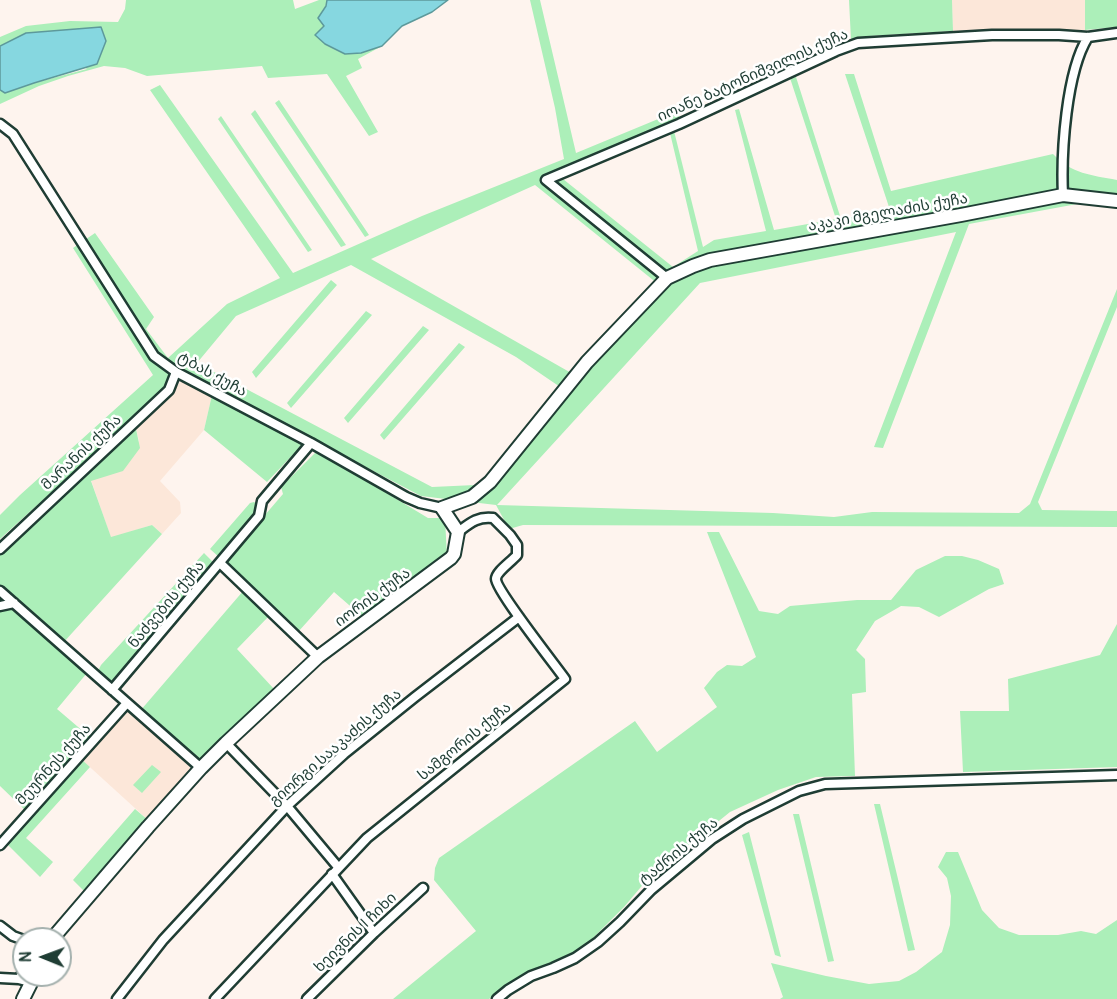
<!DOCTYPE html>
<html>
<head>
<meta charset="utf-8">
<style>
	body { margin:0 }
	#map { position:relative; width:1117px; height:999px; overflow:hidden; background:#fef4ee; font-family:Pangolin,sans-serif }
	canvas { display:block }
	.north { position:absolute; left:12px; top:927px; width:60px; height:60px; box-sizing:border-box; background:#fff; border:2px solid #a5b1ae; border-radius:50%; rotate:271deg; font-size:16px; font-weight:700; line-height:24px; text-align:center; color:#1f3d34 }
	.north::after { content:''; display:block; margin:auto; width:21px; height:27px; background:#1f3d34; clip-path:polygon(50% 0,100% 100%,50% 72%,0 100%) }
</style>
</head>
<body>
<div id="map">
<canvas width="1117" height="999"></canvas>
<div class="north">N</div>
</div>
<script>
const c = document.querySelector('canvas').getContext('2d');
c.lineJoin = 'round';
function fill(path, color) { c.fillStyle = color; c.fill(path, 'evenodd'); }
function strokePath(path, color, width, dash) { c.strokeStyle = color; c.lineWidth = width; c.lineCap = dash ? 'butt' : 'round'; c.setLineDash(dash || []); c.stroke(path); }
function write(font, color, halo, rows, align = 'center') {
  c.font = font + ' Pangolin,"Noto Sans Georgian",sans-serif'; c.lineWidth = 5; c.setLineDash([]); c.textBaseline = 'middle'; c.strokeStyle = halo; c.fillStyle = color; for (const [text, x, y, turn = 0] of rows) {
    c.save(); c.translate(x, y); c.rotate((+turn || 0) * Math.PI / 180); c.textAlign = isNaN(turn) ? turn : align; if (halo) c.strokeText(text, 0, 0); c.fillText(text, 0, 0); c.restore();
  }
}
fill(new Path2D(`
	M952,0H1085V30L953,31Z
	M183,380L212,395L204,430L160,481L180,502L181,513L162,534L152,525L111,538L91,480L123,470L139,441L135,424Z
	M126,709L193,770L148,820L81,759Z`), '#fce7d9');
fill(new Path2D(`
	M126,0H293L295,9L319,0H327L326,6L318,18L324,26L315,35L361,53L382,46L358,59L362,68L346,76L378,132L369,136L327,74L268,78L262,66L147,76L125,68L104,66L68,76L39,86L0,104V90L5,93L34,83L87,69L26,33L0,46V37L26,26L70,21L118,22L125,9Z
	M530,0H540L576,153L663,117L676,113L687,125L674,131L703,247L714,240L766,231L735,110L739,109L774,230L836,219L790,78L796,77L841,219L890,210L845,74H854L891,191L1053,154C1072,174 1091,175 1117,180V208L1077,204L969,224L883,448L874,447L956,232L700,283L497,505L773,513L834,517L872,512L1019,513L1030,504L1117,289V307L1038,502L1042,510L1117,511V527L523,525L509,529L496,505L421,496L190,375L166,360L160,368L170,375L169,385L0,539V515L20,495L153,375L73,248L95,233L154,317L146,329L168,358L227,304L280,278L150,90L160,85L293,273L422,216L564,159L555,108ZM670,133L698,251L673,267L563,179ZM535,185L658,284L580,378L371,259ZM351,265L516,357L569,393L502,470L475,485L432,487L197,363L236,316Z
	M849,0H952L953,31L870,36L851,40Z
	M1085,0H1117V27L1085,30Z
	M279,100L369,235L365,237L275,103Z
	M255,110L346,245L341,247L251,114Z
	M221,116L312,250L308,252L218,119Z
	M331,280L337,285L256,378L252,372Z
	M366,311L372,315L291,408L287,403Z
	M423,326L429,330L348,423L344,418Z
	M459,343L465,347L384,440L380,435Z
	M212,395L303,444L267,482L204,430Z
	M135,424L140,448L123,471L91,481L111,537L152,525L162,534L63,643L0,585V554Z
	M317,451L428,518H445L447,557L364,618L334,592L298,632L223,565L246,537L283,494L281,487Z
	M254,502L257,504L256,514L220,558L210,549L250,503Z
	M707,532H719L759,611L778,614L790,606L857,600H891L916,570L945,556H962L978,560L999,569L1004,584L989,589L939,617L919,607L901,606L875,621L856,650L865,659L866,692L852,694L855,776L816,777L778,790L730,812L683,850L646,881L624,907L583,948L568,957L518,977L489,999H393L476,931L434,880L435,868L439,858L635,721L657,752L717,707L704,688L717,672L727,665L742,666L756,657Z
	M204,553L214,563L114,682C107,682 102,676 98,671L101,665Z
	M244,590L270,615L237,649L274,689L226,735L202,763L140,711Z
	M13,608L87,673L57,709L91,738L27,812L0,786V610Z
	M1117,624V767L963,772L960,711H1009L1008,679L1100,655Z
	M81,759L90,767L26,838L53,862L40,877L6,843Z
	M152,765L161,772L142,793L133,785Z
	M874,804H880L915,950L908,951Z
	M135,809L148,820L85,892L73,880Z
	M793,814H799L834,961L828,962Z
	M749,832L781,957L775,955L742,835Z
	M946,852H958L982,910L999,928L1019,935H1058L1081,931L1096,934L1117,920V999H780L783,997L771,963L826,976L869,984L899,981L916,972L942,952L950,925L951,896L947,878L938,867Z`), '#acefb9');
const water = new Path2D(`
	M327,0H448L432,12L402,26L382,46L361,53L345,54L325,44L315,35L324,26L318,18L326,6Z
	M101,27L106,41L97,64L34,83L5,93L0,90V46L26,33Z`);
fill(water, '#86d7e0');
strokePath(water, '#5d999b', 1.5);
const street = new Path2D(`
	M0,124L13,134L154,356L176,372L311,443L406,497L420,503L442,508
	M1063,195C1061,153 1066,72 1088,37
	M667,278L546,180L679,124L836,51L858,43L992,35H1059L1088,37L1117,33
	M0,549L169,390L176,372
	M220,563L318,657
	M0,591L201,768
	M0,606L14,603
	M112,690L259,516L262,501L311,443
	M226,743L287,806L338,867
	M0,845L127,703
	M332,874L374,933
	M0,926L13,936L24,940
	M0,978L19,979L31,982
	M19,979L24,971
	M117,999L163,940L287,806L344,754L415,697L519,617
	M215,999L367,838L565,679C555,665 496,590 496,579C496,572 511,562 517,555V545L510,535L493,518C478,516 470,523 458,532
	M307,999L374,933L423,888
	M497,999L508,990L531,976L553,968L575,958L598,942L620,922L651,890L712,839L743,819L799,791L825,784L1117,775`);
const secondary = new Path2D(`
	M52,939L148,827L201,768L226,743L318,657L451,558L454,554L458,532L442,508L472,497L490,482L587,362L667,278L693,266L710,260L961,215L1063,195L1117,201
	M23,999L35,975`);
strokePath(street, '#1f3d34', 13);
strokePath(secondary, '#1f3d34', 16);
strokePath(street, '#fff', 8);
strokePath(secondary, '#fff', 12);
write('15px', '#1f3d34', '#fff', [
	["იოანე ბატონიშვილის ქუჩა",753,76,-24],
	["აკაკი მგელაძის ქუჩა",888,213,-10],
	["ტბას ქუჩა",212,375,29],
	["მარანის ქუჩა",82,453,-43],
	["იორის ქუჩა",373,598,-36],
	["ნაძვების ქუჩა",167,605,-50],
	["სამგორის ქუჩა",465,742,-39],
	["გიორგი სააკაძის ქუჩა",336,748,-41],
	["მეურნეს ქუჩა",54,765,-48],
	["ტაძრის ქუჩა",679,852,-39],
	["ხეივნის I ჩიხი",356,933,-44]
]);
</script>
</body>
</html>
